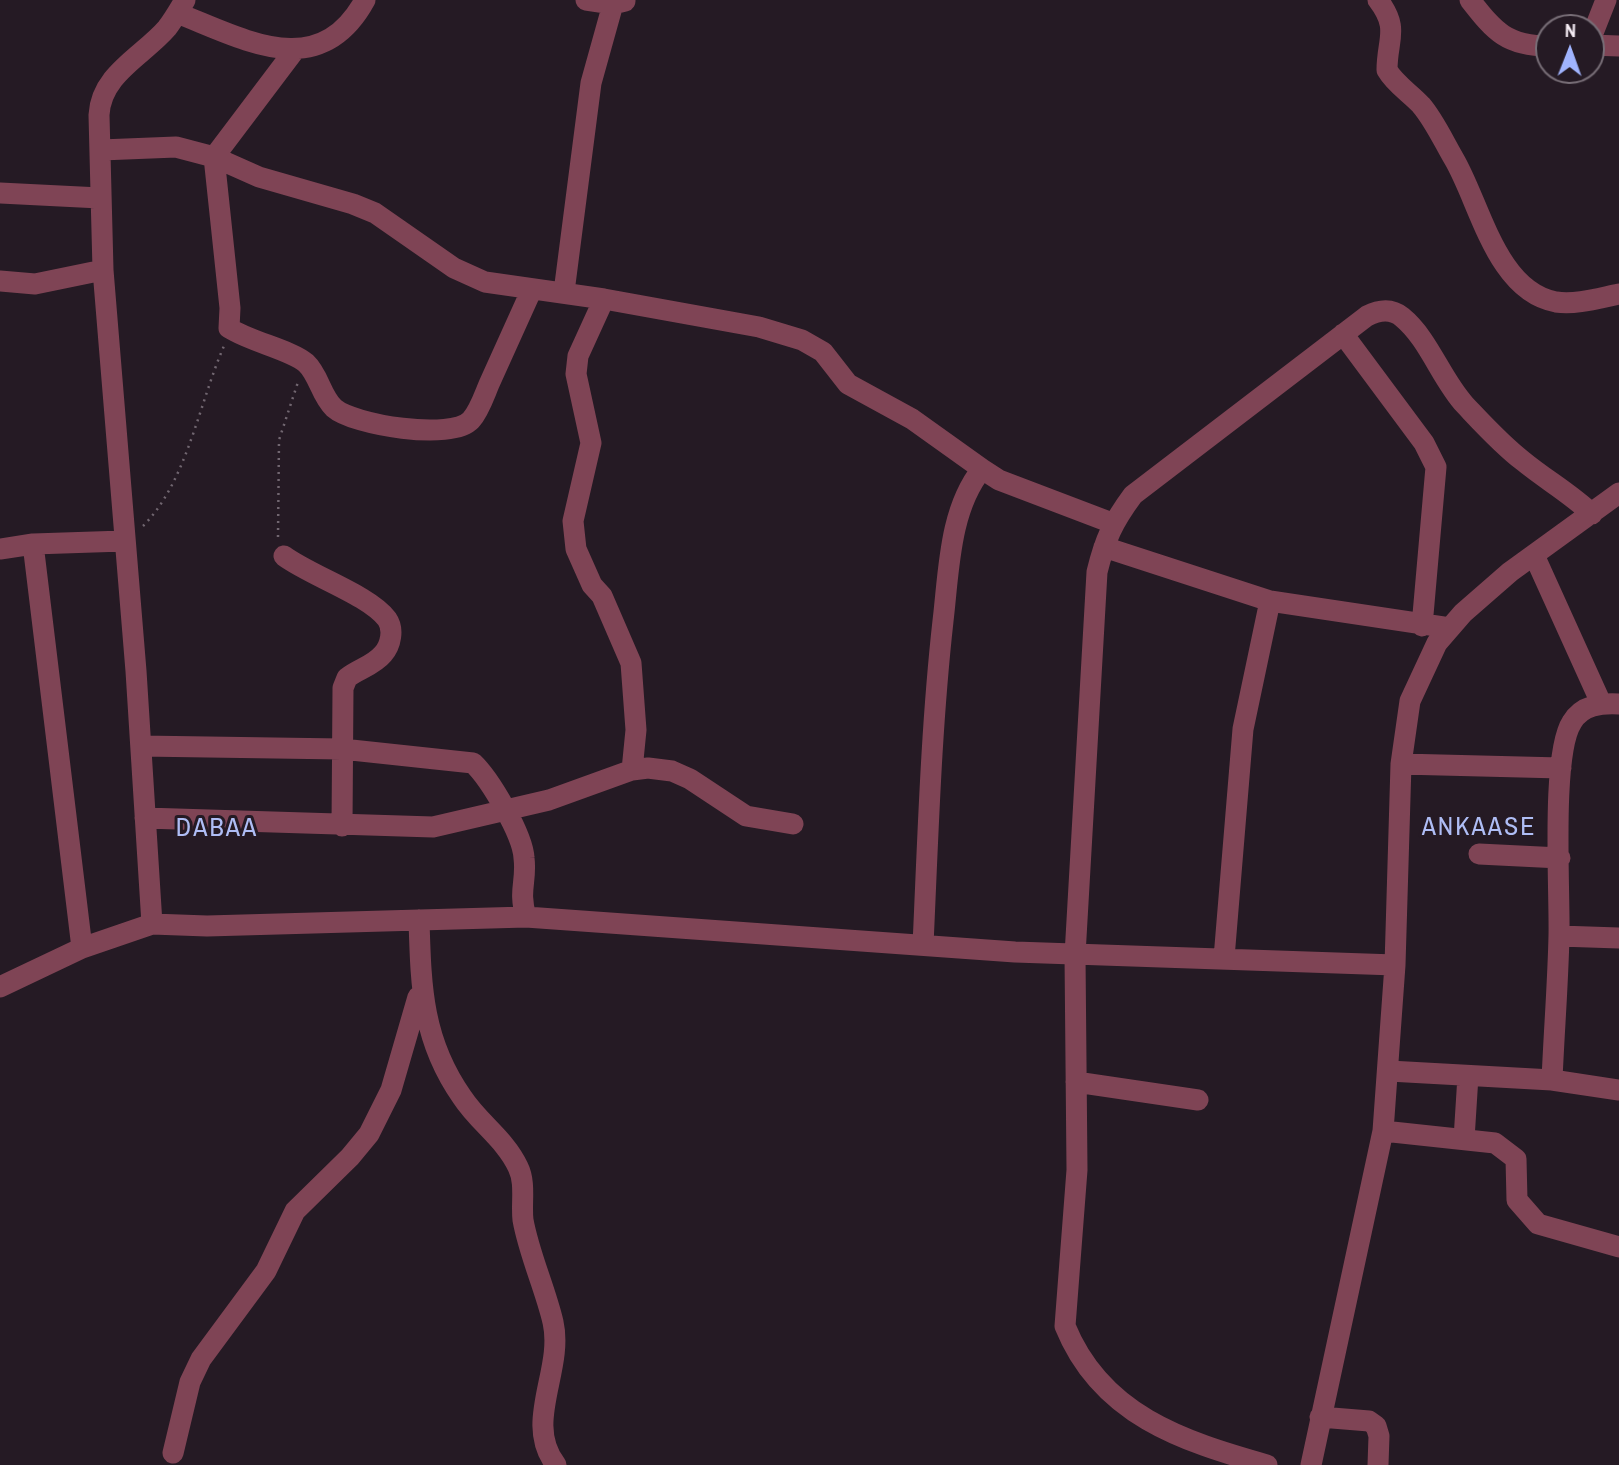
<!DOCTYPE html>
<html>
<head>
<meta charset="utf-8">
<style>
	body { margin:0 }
	#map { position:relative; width:1619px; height:1465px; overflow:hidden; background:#251a24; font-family:"Archivo Narrow",sans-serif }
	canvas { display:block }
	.north { position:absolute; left:1535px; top:14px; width:70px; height:70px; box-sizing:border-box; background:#251a24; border:2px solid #786e77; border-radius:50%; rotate:1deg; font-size:19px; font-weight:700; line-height:28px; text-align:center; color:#f5ecf4 }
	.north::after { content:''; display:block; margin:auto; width:24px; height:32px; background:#a0b3fd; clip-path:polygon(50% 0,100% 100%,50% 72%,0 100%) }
</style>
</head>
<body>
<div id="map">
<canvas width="1619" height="1465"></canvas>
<div class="north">N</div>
</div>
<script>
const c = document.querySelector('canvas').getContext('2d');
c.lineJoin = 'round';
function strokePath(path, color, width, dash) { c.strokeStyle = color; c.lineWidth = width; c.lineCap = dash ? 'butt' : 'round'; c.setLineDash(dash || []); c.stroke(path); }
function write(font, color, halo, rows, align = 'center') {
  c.font = font + ' "Archivo Narrow",sans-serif'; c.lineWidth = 6; c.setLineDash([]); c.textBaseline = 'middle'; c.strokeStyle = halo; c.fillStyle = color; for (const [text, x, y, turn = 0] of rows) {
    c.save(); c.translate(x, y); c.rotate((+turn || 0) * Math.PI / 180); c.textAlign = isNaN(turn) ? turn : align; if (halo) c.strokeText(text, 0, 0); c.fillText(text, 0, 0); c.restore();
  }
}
strokePath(new Path2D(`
	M143,526C187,482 199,403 224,346
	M278,537L279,440L298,382`), '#716670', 2.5, [2, 5]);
strokePath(new Path2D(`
	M586,0L613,4L625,1
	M1378,0C1400,29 1387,39 1387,70C1395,84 1410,93 1421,105C1434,120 1444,142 1454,159C1480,203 1496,291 1556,302C1576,305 1599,298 1619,294
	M1470,0C1495,32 1507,46 1549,46
	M177,13C244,39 319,84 365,0
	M1591,38L1606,0
	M1591,45L1619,46
	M294,51L214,157L230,308L229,328C251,342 291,350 306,363C319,375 321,396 334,408C353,425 452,441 471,420C480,410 485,393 490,382C504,351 518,320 532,289
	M101,150L176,147L214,157L259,177L353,204L375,213L454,268L485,282L604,299L759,327L802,340L823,352L848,384L912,419L982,469
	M0,193L100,198
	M0,281L35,284L103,270
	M564,292L591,83L613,4
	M604,299L578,356L576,374L591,443L573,521L576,549L592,585L602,596L631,663L636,730L632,770
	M1343,334L1424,443L1436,467L1422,626
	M1104,547L1270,601L1450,628
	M0,549L33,544
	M1534,555L1601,703
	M284,556C311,576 369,595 387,619C394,629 391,645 383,654C373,666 358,669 347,678L343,688L342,826
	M141,746L342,749L473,763C490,779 523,835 524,858C527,882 518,889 526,917
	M1401,764L1561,768
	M145,818L433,827L549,800L632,770L648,768L672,771L690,779L746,816L793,824
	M1479,854L1560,858
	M419,920C421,987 422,1040 462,1097C479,1123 505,1139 518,1167C526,1183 521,1203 523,1220C529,1254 545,1288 553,1322C564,1371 523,1422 556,1465
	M152,924L136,671L103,270L99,115C101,74 143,56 167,28C174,19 179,10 185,0
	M1559,936L1619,938
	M923,945C928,837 931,729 943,621C949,571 949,510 982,469L999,480L1112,523
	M82,948L33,544L124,541
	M1224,958L1243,729L1270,601
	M0,987L82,948L152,924L207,926L526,917L1015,952L1395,965
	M1389,1071L1552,1080L1619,1090
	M1552,1080C1554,1032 1558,983 1559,935C1560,890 1551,754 1572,722C1582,705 1601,703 1619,704
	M1076,1082L1198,1100
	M1383,1131L1495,1143L1516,1159L1517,1200L1538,1224L1619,1247
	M1464,1139L1468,1076
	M1320,1417L1369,1421L1376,1426L1379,1436L1378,1465
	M173,1453L190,1382L201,1359L266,1271L295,1211L350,1157L369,1134L391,1090L418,997
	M1267,1465C1182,1441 1101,1415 1065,1326L1077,1170L1075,955L1097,572C1105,539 1113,522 1133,495L1367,316C1379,310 1391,308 1402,317C1429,339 1441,379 1465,405C1483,424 1502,445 1523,461C1546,480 1570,493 1592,514
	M1311,1465L1383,1131L1395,965L1401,764L1410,701L1437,643L1463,613L1510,572L1619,493`), '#7f4455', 21);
c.letterSpacing = '2px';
write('26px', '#afbdf5', '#251a24', [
	["ANKAASE",1479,828],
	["DABAA",217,829]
]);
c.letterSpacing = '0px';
</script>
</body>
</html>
